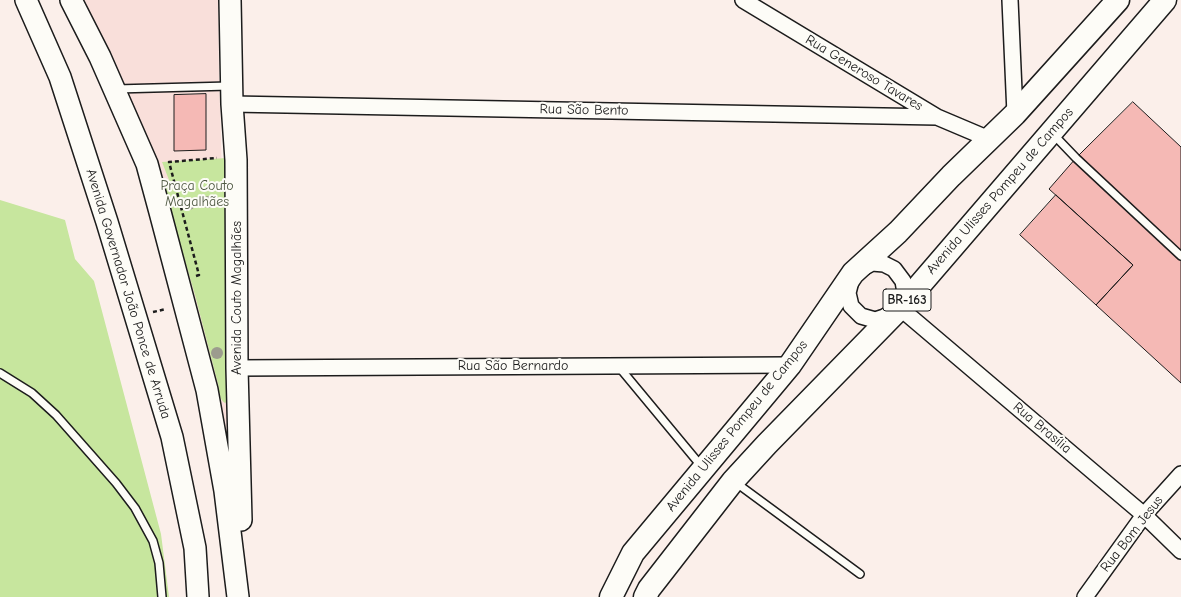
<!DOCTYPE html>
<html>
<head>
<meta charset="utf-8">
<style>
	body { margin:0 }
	canvas { display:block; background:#fbefea }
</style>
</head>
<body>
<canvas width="1181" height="597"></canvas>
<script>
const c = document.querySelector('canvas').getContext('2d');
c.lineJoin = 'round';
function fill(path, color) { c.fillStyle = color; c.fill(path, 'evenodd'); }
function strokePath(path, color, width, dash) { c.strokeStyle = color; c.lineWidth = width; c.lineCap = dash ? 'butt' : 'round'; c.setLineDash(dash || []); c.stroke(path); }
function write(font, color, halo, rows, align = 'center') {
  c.font = font + ' "Comic Neue",sans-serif'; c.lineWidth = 4; c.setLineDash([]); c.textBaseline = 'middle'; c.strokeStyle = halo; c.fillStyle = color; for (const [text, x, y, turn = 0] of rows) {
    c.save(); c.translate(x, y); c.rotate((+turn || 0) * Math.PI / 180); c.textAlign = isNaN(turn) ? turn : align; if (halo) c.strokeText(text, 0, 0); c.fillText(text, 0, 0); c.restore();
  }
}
fill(new Path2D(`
	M81,0H218L219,78L231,458L226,459L206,356Z`), '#f9dfda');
fill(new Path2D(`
	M227,158L229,400L225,403C219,400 219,390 218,384L195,295L165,192L166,183L169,180L162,162Z
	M0,200L65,220L75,259L94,281L161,534L169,597H0Z`), '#c7e69e');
const building = new Path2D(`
	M206,94V150L174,151V95Z
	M1133,102L1181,147V383L1096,305L1133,265L1049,189L1076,158Z
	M1056,195L1133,265L1096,305L1020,235Z`);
fill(building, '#f5b9b5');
strokePath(building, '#1c1c1c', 1);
const lane = new Path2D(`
	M116,89L229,86
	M1053,134L1076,158L1181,256
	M619,367L702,467
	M0,373L32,393L56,415L116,483L135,508L153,541L159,563L162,597
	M735,482L860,574`);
const street = new Path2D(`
	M743,0L937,117L989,139
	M1010,0L1015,114
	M232,104L937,117
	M872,263L884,264L894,269L903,281L905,293L900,308L884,317L875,320L861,316L851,306L848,293L853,273Z
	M900,308L1144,515L1181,551
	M237,368L790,365
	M1085,597L1144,515L1181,474`);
const secondary = new Path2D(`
	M26,0L60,77L107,222L172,437L195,548L198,597
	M71,0L100,57L147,164L160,212L207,390L225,491L238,597
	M230,0L232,104L236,160L237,368L241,520`);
const primary = new Path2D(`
	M611,597L633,553L790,365L853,273L898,232L951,176L1015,114L1118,0
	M645,597L649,589L733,481L767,444L900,308L1165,0`);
strokePath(lane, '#1c1c1c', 10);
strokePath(street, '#1c1c1c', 18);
strokePath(secondary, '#1c1c1c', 24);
strokePath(primary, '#1c1c1c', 25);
strokePath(new Path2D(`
	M196,276L199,275L169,162L217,158
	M153,312L166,309`), '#1c1c1c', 2.5, [4, 3]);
strokePath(lane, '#fdfcf7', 7);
strokePath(street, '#fdfcf7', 15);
strokePath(secondary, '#fdfcf7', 21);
strokePath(primary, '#fdfcf7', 22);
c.fillStyle = '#9c9c8e';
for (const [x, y] of [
	[208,202],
	[189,204],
	[217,353]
]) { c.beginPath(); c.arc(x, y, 6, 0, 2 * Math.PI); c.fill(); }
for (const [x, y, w] of [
	[907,300,48]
]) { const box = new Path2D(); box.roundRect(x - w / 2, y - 11, w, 22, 3); c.fillStyle = '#fdfcf7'; c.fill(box); strokePath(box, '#1c1c1c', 1); }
write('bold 13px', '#1c1c1c', null, [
	["BR-163",907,300]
]);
write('14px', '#1c1c1c', '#fdfcf7', [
	["Rua Generoso Tavares",864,73,31],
	["Rua São Bento",584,110,1],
	["Avenida Ulisses Pompeu de Campos",1000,191,-49],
	["Avenida Governador João Ponce de Arruda",128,294,73],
	["Avenida Couto Magalhães",237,298,-90],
	["Rua São Bernardo",513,366],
	["Avenida Ulisses Pompeu de Campos",737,426,-51],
	["Rua Brasília",1042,428,40],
	["Rua Bom Jesus",1132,534,-52]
]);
write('14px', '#4f5943', '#fdfcf7', [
	["Praça Couto",197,186],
	["Magalhães",197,202]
]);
</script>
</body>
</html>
